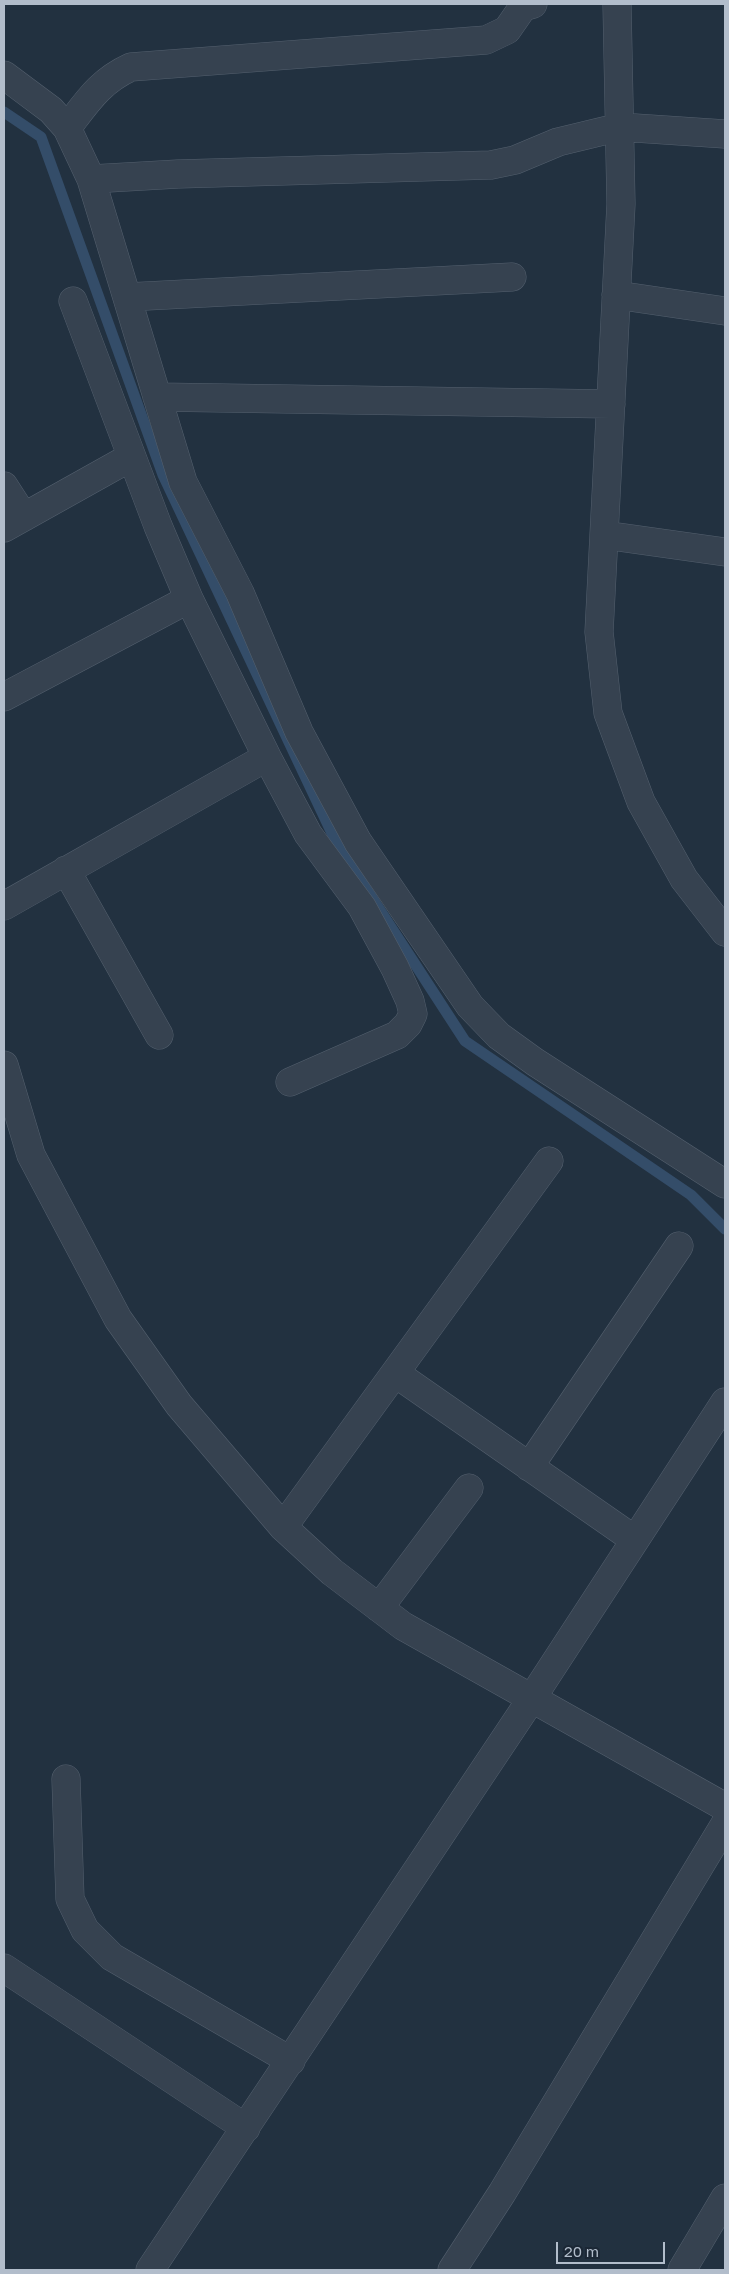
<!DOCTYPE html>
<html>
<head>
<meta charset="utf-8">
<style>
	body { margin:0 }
	#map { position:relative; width:729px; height:2274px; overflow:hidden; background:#223140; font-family:"Golos Text",sans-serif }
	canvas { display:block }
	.frame { position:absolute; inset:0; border:5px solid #b2bdcb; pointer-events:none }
	.scale { position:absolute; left:556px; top:2242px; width:109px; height:22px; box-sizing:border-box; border:2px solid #b2bdcb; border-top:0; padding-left:6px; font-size:15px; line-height:18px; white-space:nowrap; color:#b2bdcb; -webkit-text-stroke:4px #1b2735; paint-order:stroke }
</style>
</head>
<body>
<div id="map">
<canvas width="729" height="2274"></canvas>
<div class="frame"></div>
<div class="scale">20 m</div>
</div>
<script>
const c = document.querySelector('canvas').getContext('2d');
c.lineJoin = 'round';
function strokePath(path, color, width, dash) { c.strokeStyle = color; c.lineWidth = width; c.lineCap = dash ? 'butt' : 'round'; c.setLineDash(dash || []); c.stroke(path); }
strokePath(new Path2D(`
	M4,112L41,137L163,475L337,844L465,1041L691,1195L725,1229`), '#344d69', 11);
const minor = new Path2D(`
	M617,4L621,204L599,632L608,713L641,802L684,879L725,932
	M4,75L51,110L67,128L91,179L183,482L240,593L299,732L358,842L470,1006L499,1036L535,1062L725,1184
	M67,128C87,102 100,81 131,67L486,40L507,30L523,7L533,4
	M91,179L178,174L491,165L515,160L558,142L620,127L725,134
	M616,295L725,311
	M127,297L512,277
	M73,301L158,526L189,599L267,757L308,834L362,907L395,968L410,1001L413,1014L408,1024L397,1035L290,1082
	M157,397L611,404
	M4,486L24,517
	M4,528L131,457
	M604,535L725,552
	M4,697L189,599
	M66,870L159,1035
	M4,906L267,757
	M4,1065L31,1155L118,1319L179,1405L283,1527L332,1572L403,1626L725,1807
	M395,1373L635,1540
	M529,1467L679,1246
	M283,1527L549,1161
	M379,1608L469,1488
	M66,1779L70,1899L85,1930L112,1957L291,2061
	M4,1968L246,2128
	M150,2270L532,1698L725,1402
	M452,2270L502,2193L725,1824
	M682,2270L725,2198`);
strokePath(minor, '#54606e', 29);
strokePath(minor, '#364250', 28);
</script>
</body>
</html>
